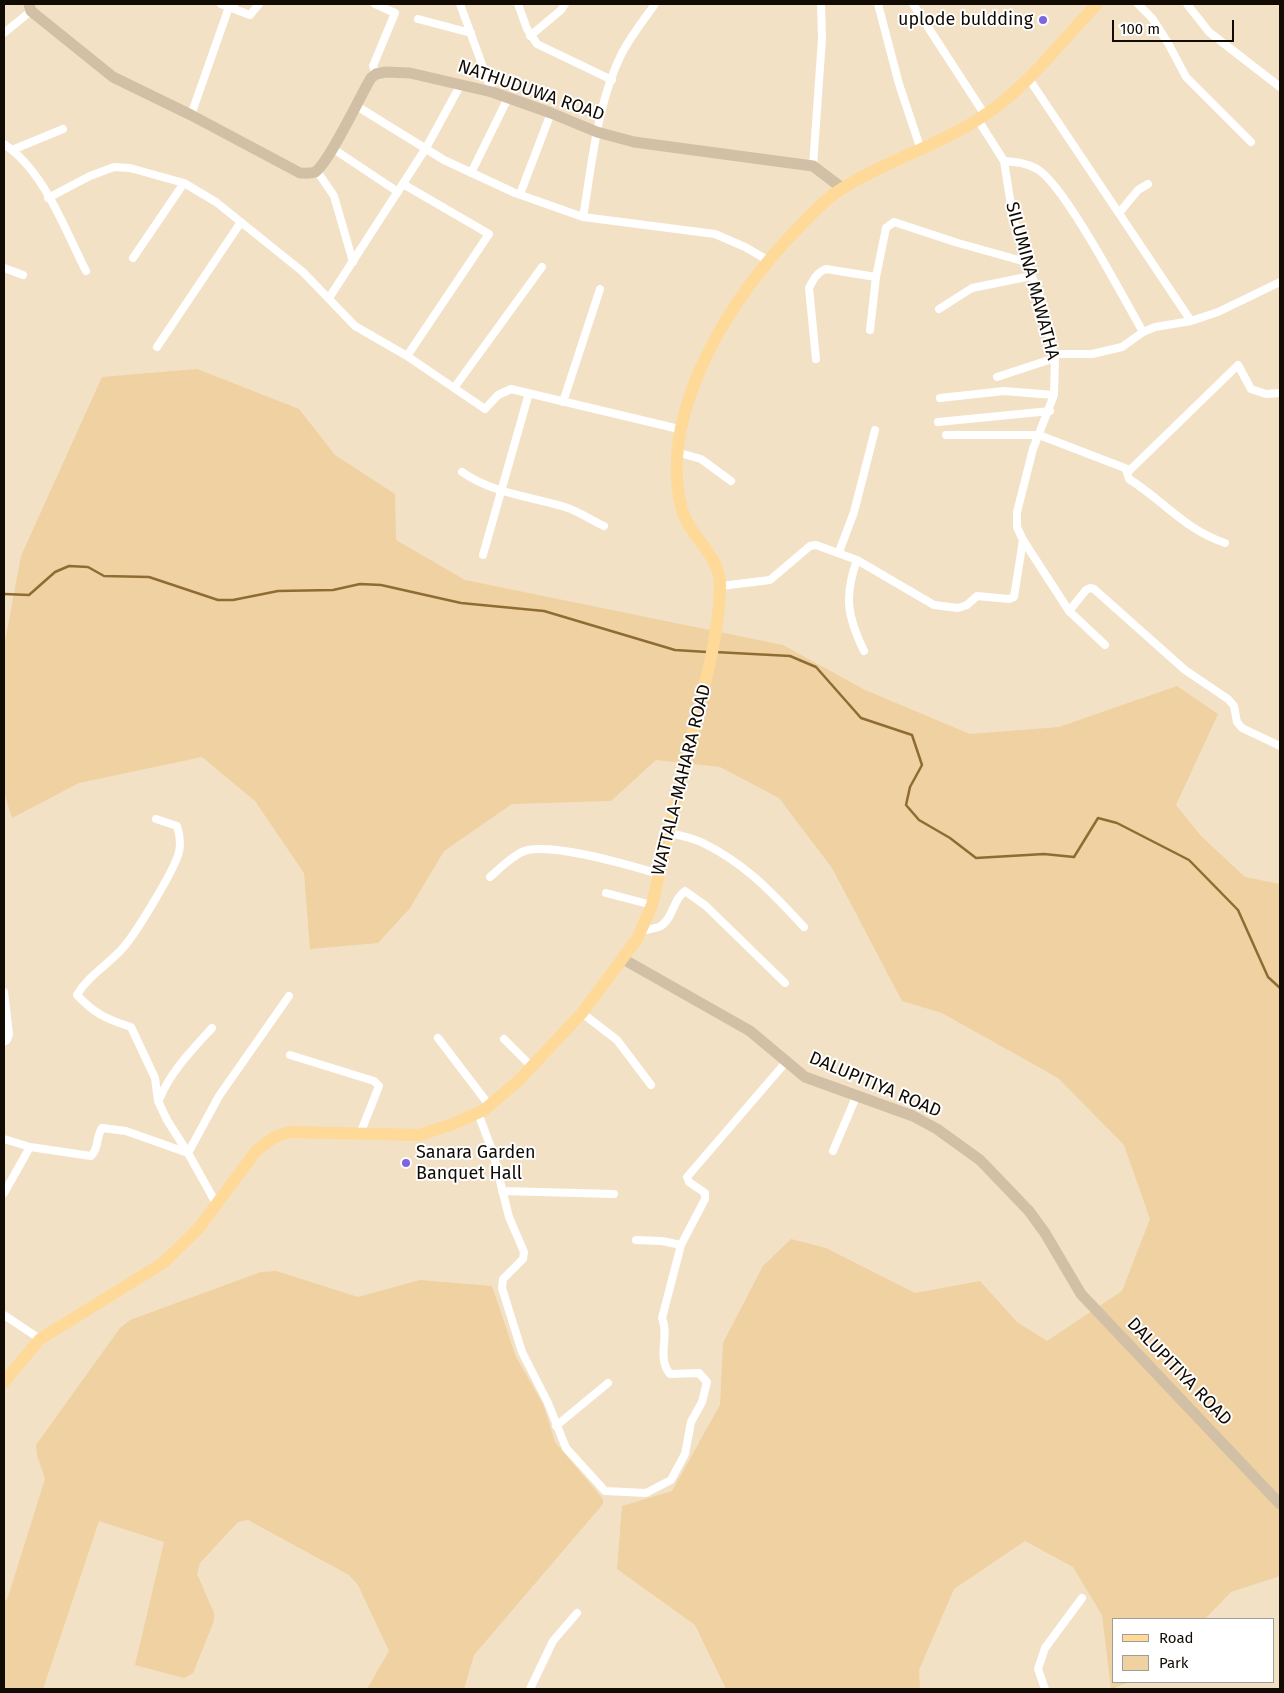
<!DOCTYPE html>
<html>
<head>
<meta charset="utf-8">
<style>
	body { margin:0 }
	#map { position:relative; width:1284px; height:1693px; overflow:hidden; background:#f3e1c5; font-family:"Fira Sans",sans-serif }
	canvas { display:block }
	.frame { position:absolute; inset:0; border:5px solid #110b04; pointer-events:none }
	.legend { position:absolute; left:1112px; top:1618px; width:162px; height:65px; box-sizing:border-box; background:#fff; border:1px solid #a09d9b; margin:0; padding:6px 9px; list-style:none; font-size:15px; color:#110b04 }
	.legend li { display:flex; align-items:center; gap:10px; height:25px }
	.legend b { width:25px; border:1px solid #a09d9b }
	.scale { position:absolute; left:1112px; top:20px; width:122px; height:22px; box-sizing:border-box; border:2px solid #110b04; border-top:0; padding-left:6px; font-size:15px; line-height:18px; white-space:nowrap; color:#110b04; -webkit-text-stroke:4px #fff; paint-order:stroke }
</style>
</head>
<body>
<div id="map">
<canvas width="1284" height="1693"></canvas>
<div class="frame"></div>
<ul class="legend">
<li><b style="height:6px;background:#fed997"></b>Road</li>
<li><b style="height:14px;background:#efd1a2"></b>Park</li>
</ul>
<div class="scale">100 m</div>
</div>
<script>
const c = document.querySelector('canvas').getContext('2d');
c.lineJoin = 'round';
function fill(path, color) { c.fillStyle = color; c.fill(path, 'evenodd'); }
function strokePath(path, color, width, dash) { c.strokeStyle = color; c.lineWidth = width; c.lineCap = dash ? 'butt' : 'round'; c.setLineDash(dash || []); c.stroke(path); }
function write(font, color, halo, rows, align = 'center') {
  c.font = font + ' "Fira Sans",sans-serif'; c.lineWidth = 4; c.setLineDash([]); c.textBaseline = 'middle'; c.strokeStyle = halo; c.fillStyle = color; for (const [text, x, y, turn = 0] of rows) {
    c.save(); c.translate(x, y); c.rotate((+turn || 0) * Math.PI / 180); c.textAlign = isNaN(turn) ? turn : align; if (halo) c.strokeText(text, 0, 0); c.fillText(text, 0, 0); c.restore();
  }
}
fill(new Path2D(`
	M197,369L299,409L335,455L395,494L396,540L465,580L783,645L865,690L970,734L1059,727L1177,686L1218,714L1176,805L1201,836L1245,877L1280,884V1576L1231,1592L1205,1619H1113V1682H1130L1111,1689L1102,1615L1073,1567L1025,1541L954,1589L919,1670L920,1689H726L695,1625L617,1569L622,1506L672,1491L720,1405L723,1343L763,1266L791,1239L826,1248L915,1293L980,1281L1017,1322L1047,1341L1122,1291L1150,1219L1124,1145L1058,1078L942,1013L902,1001L832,868L779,798L720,767L656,760L611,801L512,804L444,851L410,908L378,943L310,949L304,873L255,801L202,757L79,783L12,818L4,792V647L21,556L102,377Z
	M276,1271L358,1297L420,1280L492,1286L516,1357L543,1404L555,1442L603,1499V1504L474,1655L464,1689H367L389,1651L358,1585L349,1575L248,1520L238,1522L200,1563L197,1574L214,1613V1621L193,1673L184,1678L135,1665L164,1542L99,1521L43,1689H4V1601L7,1600L45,1479L37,1455L36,1445L120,1328L130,1320L261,1272Z`), '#efd1a2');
strokePath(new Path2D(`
	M4,594L29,595L55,572L69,566L88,567L104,576L149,577L218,600H233L278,591L333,590L360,584L381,585L461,603L544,611L675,650L707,652
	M715,652L790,656L816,667L861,718L912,735L922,765L910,787L906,805L919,820L950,838L976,858L1044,854L1074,857L1098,818L1117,823L1189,860L1238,910L1268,977L1280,988`), '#8e6c32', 2.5);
strokePath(new Path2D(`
	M221,4L250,15L259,4
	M375,4L395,13L373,66L376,74
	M460,4L492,92
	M518,4L527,29L537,44L612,80
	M878,4L899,84L921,150
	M913,4L985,115
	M1138,4L1152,18L1168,43L1186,77L1251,142
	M1187,4L1209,32L1280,87
	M418,19L471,33
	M4,33L31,11
	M530,36L561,10L565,4
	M1029,79L1191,321L1155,327L1143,332L1122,347L1092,354H1054
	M355,105L444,160L515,193L583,217L715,234L745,247L769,261
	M191,115L229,7L234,4
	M4,144C45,172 64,228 86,271
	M332,148L398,192
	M12,150L63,129
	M1004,161C1015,162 1027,163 1037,169C1064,184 1124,299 1143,332
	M813,166L822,39L821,4
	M317,171L334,196L353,262
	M471,173L508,98
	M403,184L489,234L407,356
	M520,194L551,113
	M48,198L90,176L114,167L130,168L184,183L216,202L303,272L355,326L407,356L485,409L498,395L511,389L679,429
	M1119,213L1138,190L1148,184
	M583,217C592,164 597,104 621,55C630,37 643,21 655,4
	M133,258L184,183
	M4,268L23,275
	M329,298L426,148L461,84
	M939,309L972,288L1031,276
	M1191,321L1218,312L1280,282
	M870,330L876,277
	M157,347L241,222
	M816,359L809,288C813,280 817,272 826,269L876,277L886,228L894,222L958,243L1026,262
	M997,377L1055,358
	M454,388L542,267
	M940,398L1004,391L1054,395
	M563,402L600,289
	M938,422L1050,411
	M946,435H1039L1130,470L1238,365L1251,389L1266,394L1280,393
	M676,452L701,459L731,481
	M1126,469L1129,479C1164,501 1184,529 1225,543
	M462,472C494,494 529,496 565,507C578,511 591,520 604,526
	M1023,540L1069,611L1105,645
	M839,552L854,512L875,430
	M483,555L529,393
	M857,560C844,596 847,616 864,651
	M721,586L770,580L810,546L816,545L857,560L934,605L958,608L967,605L977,596L1009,599L1014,597L1023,540L1017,527V512L1033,449L1054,395L1055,358L1039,294L1026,262L1013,218L1004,161L978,120
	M1069,611L1086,590L1090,588L1094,589L1185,670L1228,699L1234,706L1237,722L1242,728L1280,746
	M156,819L177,826C180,835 181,843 179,852C175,869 133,939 120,951C106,966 87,977 77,995C95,1014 106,1019 131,1027L155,1078L158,1101L167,1120L188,1153L219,1096L289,996
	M668,832C680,836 694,838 705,844C747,865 772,893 804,927
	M490,877C499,869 509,859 520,853C543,839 632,866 659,874
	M606,893L652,905
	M639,931C645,930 653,929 659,927C673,920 673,899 685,891L706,906L785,983
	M4,992L9,1034L7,1040L4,1042
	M582,1013L617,1040L651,1085
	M438,1038L489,1105
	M504,1039L531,1066
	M290,1055L374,1081L379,1086L360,1134
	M159,1100C170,1072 192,1050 212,1028
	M478,1113L493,1153L509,1217L524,1252L523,1259L503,1279L502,1288L522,1352L548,1403L566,1448L605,1491L646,1493L671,1480L685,1454L691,1422L702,1402L707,1382L699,1373L670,1374C656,1357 670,1336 662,1318L681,1245L662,1241L636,1240
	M4,1139L30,1147L91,1156C99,1149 96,1136 102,1128L126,1131L188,1153L217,1205
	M833,1151L856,1097
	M502,1191L614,1194
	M4,1193L30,1147
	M681,1245L705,1199V1193L689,1182L687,1177L786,1062
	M4,1315L40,1339
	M556,1426L608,1383
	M530,1689L553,1641L577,1613
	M1045,1689L1038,1669L1045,1648L1082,1598`), '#fff', 8);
strokePath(new Path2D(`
	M29,4L31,11L113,77L191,115L300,173C305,173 310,174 315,172C329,163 360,96 371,78L376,74L386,72L410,73L492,92L551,113L597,132L634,142L813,166L842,188
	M623,959L750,1031L805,1077L913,1116L937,1129L980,1160L1029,1211L1045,1233L1081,1294L1280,1504`), '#d1c0a5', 11);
strokePath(new Path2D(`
	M4,1382L40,1339L163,1263L198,1229L256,1151L273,1138L289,1132L419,1135L453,1124L484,1110L518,1081L582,1013L637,939L652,905C665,848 678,792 692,736C704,687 718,640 720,589C722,554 688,538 681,506C658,407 735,292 801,225C813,212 828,197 843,188C885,161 935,147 977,120C1026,90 1058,44 1097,4`), '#fed997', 12);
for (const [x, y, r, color] of [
	[1043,20,5,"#7d65e0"],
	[406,1163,5,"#7d65e0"]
]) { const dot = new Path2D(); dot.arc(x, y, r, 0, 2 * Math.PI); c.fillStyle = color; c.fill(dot); strokePath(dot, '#fff', 2); }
write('18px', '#110b04', '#fff', [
	["uplode buldding",1033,20],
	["Sanara Garden",416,1153,"left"],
	["Banquet Hall",416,1174,"left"]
], 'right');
write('18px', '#110b04', '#fff', [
	["NATHUDUWA ROAD",531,91,19],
	["SILUMINA MAWATHA",1032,281,75],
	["WATTALA-MAHARA ROAD",682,780,-76],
	["DALUPITIYA ROAD",875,1085,23],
	["DALUPITIYA ROAD",1179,1372,46]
]);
</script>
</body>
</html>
